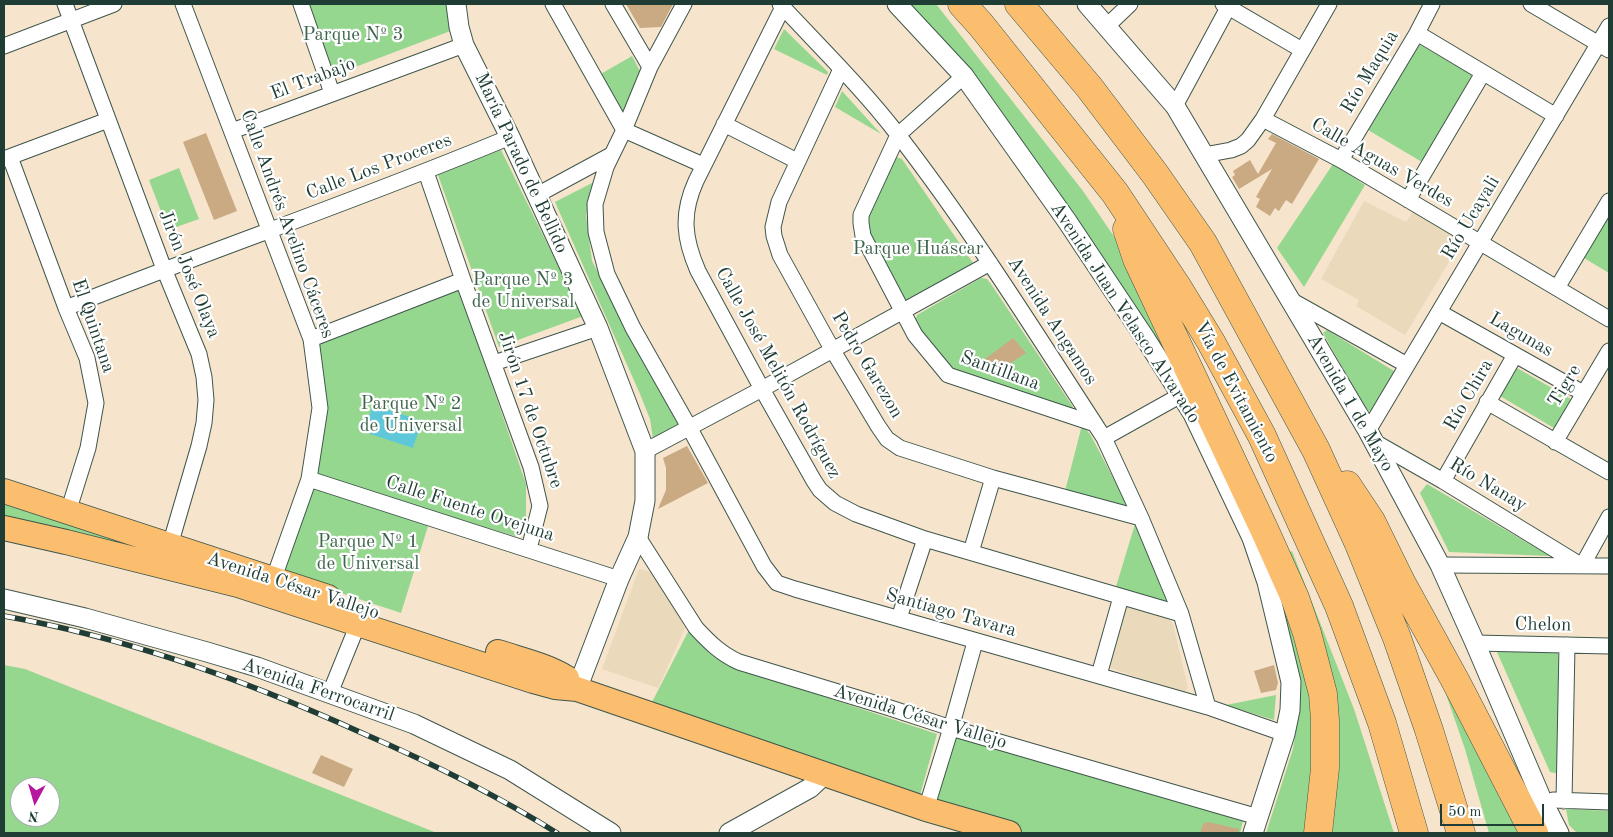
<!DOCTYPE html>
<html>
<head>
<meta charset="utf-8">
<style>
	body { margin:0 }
	#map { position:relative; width:1613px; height:837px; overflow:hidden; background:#f6e4cd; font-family:"Old Standard TT",serif }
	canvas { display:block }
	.frame { position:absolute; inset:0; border:5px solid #1f3d34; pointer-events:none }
	.north { position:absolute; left:10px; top:777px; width:50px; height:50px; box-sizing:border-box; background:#fff; border:1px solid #a5b1ae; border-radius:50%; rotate:186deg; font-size:14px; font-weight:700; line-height:20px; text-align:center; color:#1f3d34 }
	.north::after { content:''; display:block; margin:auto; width:18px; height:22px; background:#b5179e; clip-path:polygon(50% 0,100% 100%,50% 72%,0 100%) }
	.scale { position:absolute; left:1440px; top:804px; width:104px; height:22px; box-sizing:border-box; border:2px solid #1f3d34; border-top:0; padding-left:6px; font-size:15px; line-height:18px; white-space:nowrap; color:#1f3d34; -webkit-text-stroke:4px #fff; paint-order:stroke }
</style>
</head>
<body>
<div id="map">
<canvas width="1613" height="837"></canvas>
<div class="frame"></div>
<div class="north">N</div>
<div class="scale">50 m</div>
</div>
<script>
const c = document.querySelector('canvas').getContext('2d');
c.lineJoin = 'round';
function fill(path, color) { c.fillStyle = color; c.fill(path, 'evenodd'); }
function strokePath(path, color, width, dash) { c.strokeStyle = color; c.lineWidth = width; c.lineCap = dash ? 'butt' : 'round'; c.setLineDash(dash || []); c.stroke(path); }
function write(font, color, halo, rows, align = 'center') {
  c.font = font + ' "Old Standard TT",serif'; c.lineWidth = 4.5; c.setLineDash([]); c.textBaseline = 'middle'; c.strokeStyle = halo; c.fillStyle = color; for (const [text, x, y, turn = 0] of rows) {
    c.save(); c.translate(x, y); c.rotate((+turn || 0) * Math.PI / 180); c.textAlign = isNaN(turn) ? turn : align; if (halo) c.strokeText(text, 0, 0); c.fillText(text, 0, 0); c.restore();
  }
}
fill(new Path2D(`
	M1364,201L1406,222L1414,210L1463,239L1405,335L1356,306L1359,300L1321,279Z
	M639,569L655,573L685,628L658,688L602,669Z
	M1124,604L1169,619L1173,624L1188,688L1183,693L1108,667Z`), '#ead9ba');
fill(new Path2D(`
	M309,4H448L453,30L334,75Z
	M909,4H936L1083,191L1126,254L1179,380Z
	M784,29L828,72L827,75L774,49Z
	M1415,42L1472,75L1422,162L1368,130Z
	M632,56L643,77L622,113L599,75Z
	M842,91L881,134L835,107Z
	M501,150L583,316L499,347L438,175Z
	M896,157L902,159L973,263L904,303L867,234V214L873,200Z
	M1333,164L1365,185L1304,287L1277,248Z
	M179,168L199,219L168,230L149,180Z
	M594,182L586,215L592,261L678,424L653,439L650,419L640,394L555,202Z
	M1609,206V273L1579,255Z
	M981,278L987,279L991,284L1073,407L1072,411L953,373L939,360L915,321L917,315Z
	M458,286L526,484V531L518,537L315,477L318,339Z
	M1327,330L1394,371L1373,411H1367L1323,333Z
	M1517,368L1571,399L1554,428L1500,396Z
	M1082,425L1090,434L1129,508L1065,491Z
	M1427,484L1550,556L1449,552L1420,493Z
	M315,488L429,523L401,613L287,575L284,569L310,491Z
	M4,499L157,548L155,555L4,522Z
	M1135,524L1140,526L1169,597L1166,601L1160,604L1115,590Z
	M1292,551L1354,709L1394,833H1325L1332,753L1282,555Z
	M1280,590L1311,675L1312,796L1309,833H1266L1293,749L1301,697Z
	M689,630L709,653L723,663L937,734L920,795L650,706Z
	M1558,651L1559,774L1550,772L1497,652Z
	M4,665L25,669L437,833H4ZM20,787H50V817H20Z
	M1440,677L1523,833H1489L1465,749Z
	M1276,695L1274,720L1226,705Z
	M958,734L1243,821L1240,833H1026L938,808L934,805L954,735Z
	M1566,809L1609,811V833H1577L1569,825Z`), '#96d78f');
fill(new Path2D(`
	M373,405L422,421L413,448L364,432Z`), '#5ec8d9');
fill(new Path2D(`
	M626,4H673L661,27L640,28Z
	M206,133L237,211L214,220L183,142Z
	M1272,134L1319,159L1292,204L1286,200L1279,211L1275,208L1270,216L1256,207L1260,199L1256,197L1272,169L1239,189L1232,177L1235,175L1233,171L1250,160L1258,174L1276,143L1268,139Z
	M1013,338L1026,353L992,375L985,359Z
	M687,446L708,483L658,509L666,490V468L663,458Z
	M1274,665L1278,683L1276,690L1261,693L1254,671Z
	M321,755L353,769L344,787L312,773Z
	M1208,822L1239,829L1238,833H1200L1203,824Z`), '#c9aa83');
const minor = new Path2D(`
	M65,4L164,269L199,354L204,377L206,400L204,423L199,446L168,552
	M183,4L311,339L320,408L309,479L271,586
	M301,4L332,93
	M553,4L624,130L703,165
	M613,4L650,67
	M684,4L650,67L624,130L606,167L595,204L596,232L607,274L633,328L689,427L764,566L777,583L795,589L1208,707L1285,734
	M780,4C820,47 863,89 899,136C970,228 1032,327 1095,424L1104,438L1141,518L1181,614L1208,707
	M1223,4L1302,50
	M1531,4L1609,50
	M783,7L696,181C681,214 684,239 698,271L762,389L814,481L820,490L835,503L856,514L925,539L1181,614
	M1107,26L1130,4
	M1417,33L1556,116
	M4,46L114,4
	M841,69L779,202L773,227L774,236L780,255L832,349L878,426L887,439L900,448L993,478L1141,518
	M964,76L898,135L861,215V223L863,236L915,335L948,375L1095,424
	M1175,106L1230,4
	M1263,119L1341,160L1609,319
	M724,124L797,161
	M232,131L464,45
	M1204,155L1231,150L1241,146L1248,140L1263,119L1329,4
	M10,157L66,308L87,358L96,403L88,448L68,512
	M4,159L108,120
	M1341,160L1417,33L1432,4
	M426,172L463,280L531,467L540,506L529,549
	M537,195L611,155
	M1408,200L1483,73
	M1557,288L1609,201
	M1289,299L1407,365
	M66,308C214,249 364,198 510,137
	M1439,312L1583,393
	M311,339L463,280
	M494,363L598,328
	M1487,402L1609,472
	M1368,431L1609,26
	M1104,438L1181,395
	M1373,441L1443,481L1582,566L1609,517
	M1555,442L1609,351
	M645,451L762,389L990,263
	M309,479L619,579
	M1443,481L1515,355
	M638,537L696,628C709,642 721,654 739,662L887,707L951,728L1258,817
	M971,552L993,478
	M1440,565L1609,566
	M899,618L925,539
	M1475,643L1609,646
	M1099,675L1121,597
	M330,693L358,624
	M1553,800L1609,802
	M1564,801L1567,645
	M926,809L951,728L975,642`);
const tertiary = new Path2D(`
	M456,4L459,27L464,45L510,137L598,328L645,451V501L638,537L619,579L577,689
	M897,4L964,76L1067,221L1145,338L1193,414L1252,538L1267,582L1291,682L1290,710L1285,734L1253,833
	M1087,4L1175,106L1368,431L1440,565L1475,643L1542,800L1559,833
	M4,599L85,618L207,652L257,667L414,724L510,770L611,833
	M729,833L810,788L825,774`);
const primary = new Path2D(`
	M4,491L328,597
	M4,528L66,542L238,585L533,681L555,687L577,689L926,809L1009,833
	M498,652C522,660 546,665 567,678`);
const motorway = new Path2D(`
	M962,4L981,25L1115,193L1178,288L1211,342L1262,436L1339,606L1382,723L1414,833
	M1019,4L1089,87L1155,174L1203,243L1316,450L1359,544L1397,638L1429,730L1461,833
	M1127,229L1137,259L1265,531L1295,598L1307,633L1323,694L1325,720V768L1318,833
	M1347,485L1371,521L1401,582L1456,682L1534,833`);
strokePath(minor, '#3f564b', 17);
strokePath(tertiary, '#3f564b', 21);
strokePath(primary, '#3f564b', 26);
strokePath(motorway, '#3f564b', 29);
strokePath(minor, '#fff', 15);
strokePath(tertiary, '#fff', 19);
strokePath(primary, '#fbbd6e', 24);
strokePath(motorway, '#fbbd6e', 28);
const rail = new Path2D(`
	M4,616C128,638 248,681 362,733C429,762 495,794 557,833`);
strokePath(rail, '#1f3d34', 5.5);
strokePath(rail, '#fff', 4, [11]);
write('19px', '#3d644b', '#fff', [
	["Parque Nº 3",353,35],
	["Parque Huáscar",918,249],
	["Parque Nº 3",523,280],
	["de Universal",523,302],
	["Parque Nº 2",411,404],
	["de Universal",411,426],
	["Parque Nº 1",368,542],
	["de Universal",368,564]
]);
write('19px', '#1f3d34', '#fff', [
	["Río Maquia",1370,72,-59],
	["El Trabajo",313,79,-21],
	["María Parado de Bellido",521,163,65],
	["Calle Aguas Verdes",1382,163,30],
	["Calle Los Proceres",379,167,-21],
	["Río Ucayali",1471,218,-59],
	["Calle Andrés Avelino Cáceres",287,224,70],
	["Jirón José Olaya",189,274,68],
	["Avenida Juan Velasco Alvarado",1125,313,57],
	["Avenida Angamos",1052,321,57],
	["El Quintana",93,326,71],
	["Lagunas",1521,335,30],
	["Pedro Garezon",867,365,59],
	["Santillana",1000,371,20],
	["Calle José Melitón Rodríguez",778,373,61],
	["Tigre",1565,386,-59],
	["Vía de Evitamiento",1236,392,62],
	["Río Chira",1469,395,-60],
	["Avenida 1 de Mayo",1350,403,60],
	["Jirón 17 de Octubre",530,410,71],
	["Río Nanay",1488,485,31],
	["Calle Fuente Ovejuna",470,509,18],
	["Avenida César Vallejo",293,586,18],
	["Santiago Tavara",951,613,16],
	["Chelon",1543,625,1],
	["Avenida Ferrocarril",318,690,19],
	["Avenida César Vallejo",920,717,17]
]);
</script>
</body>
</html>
